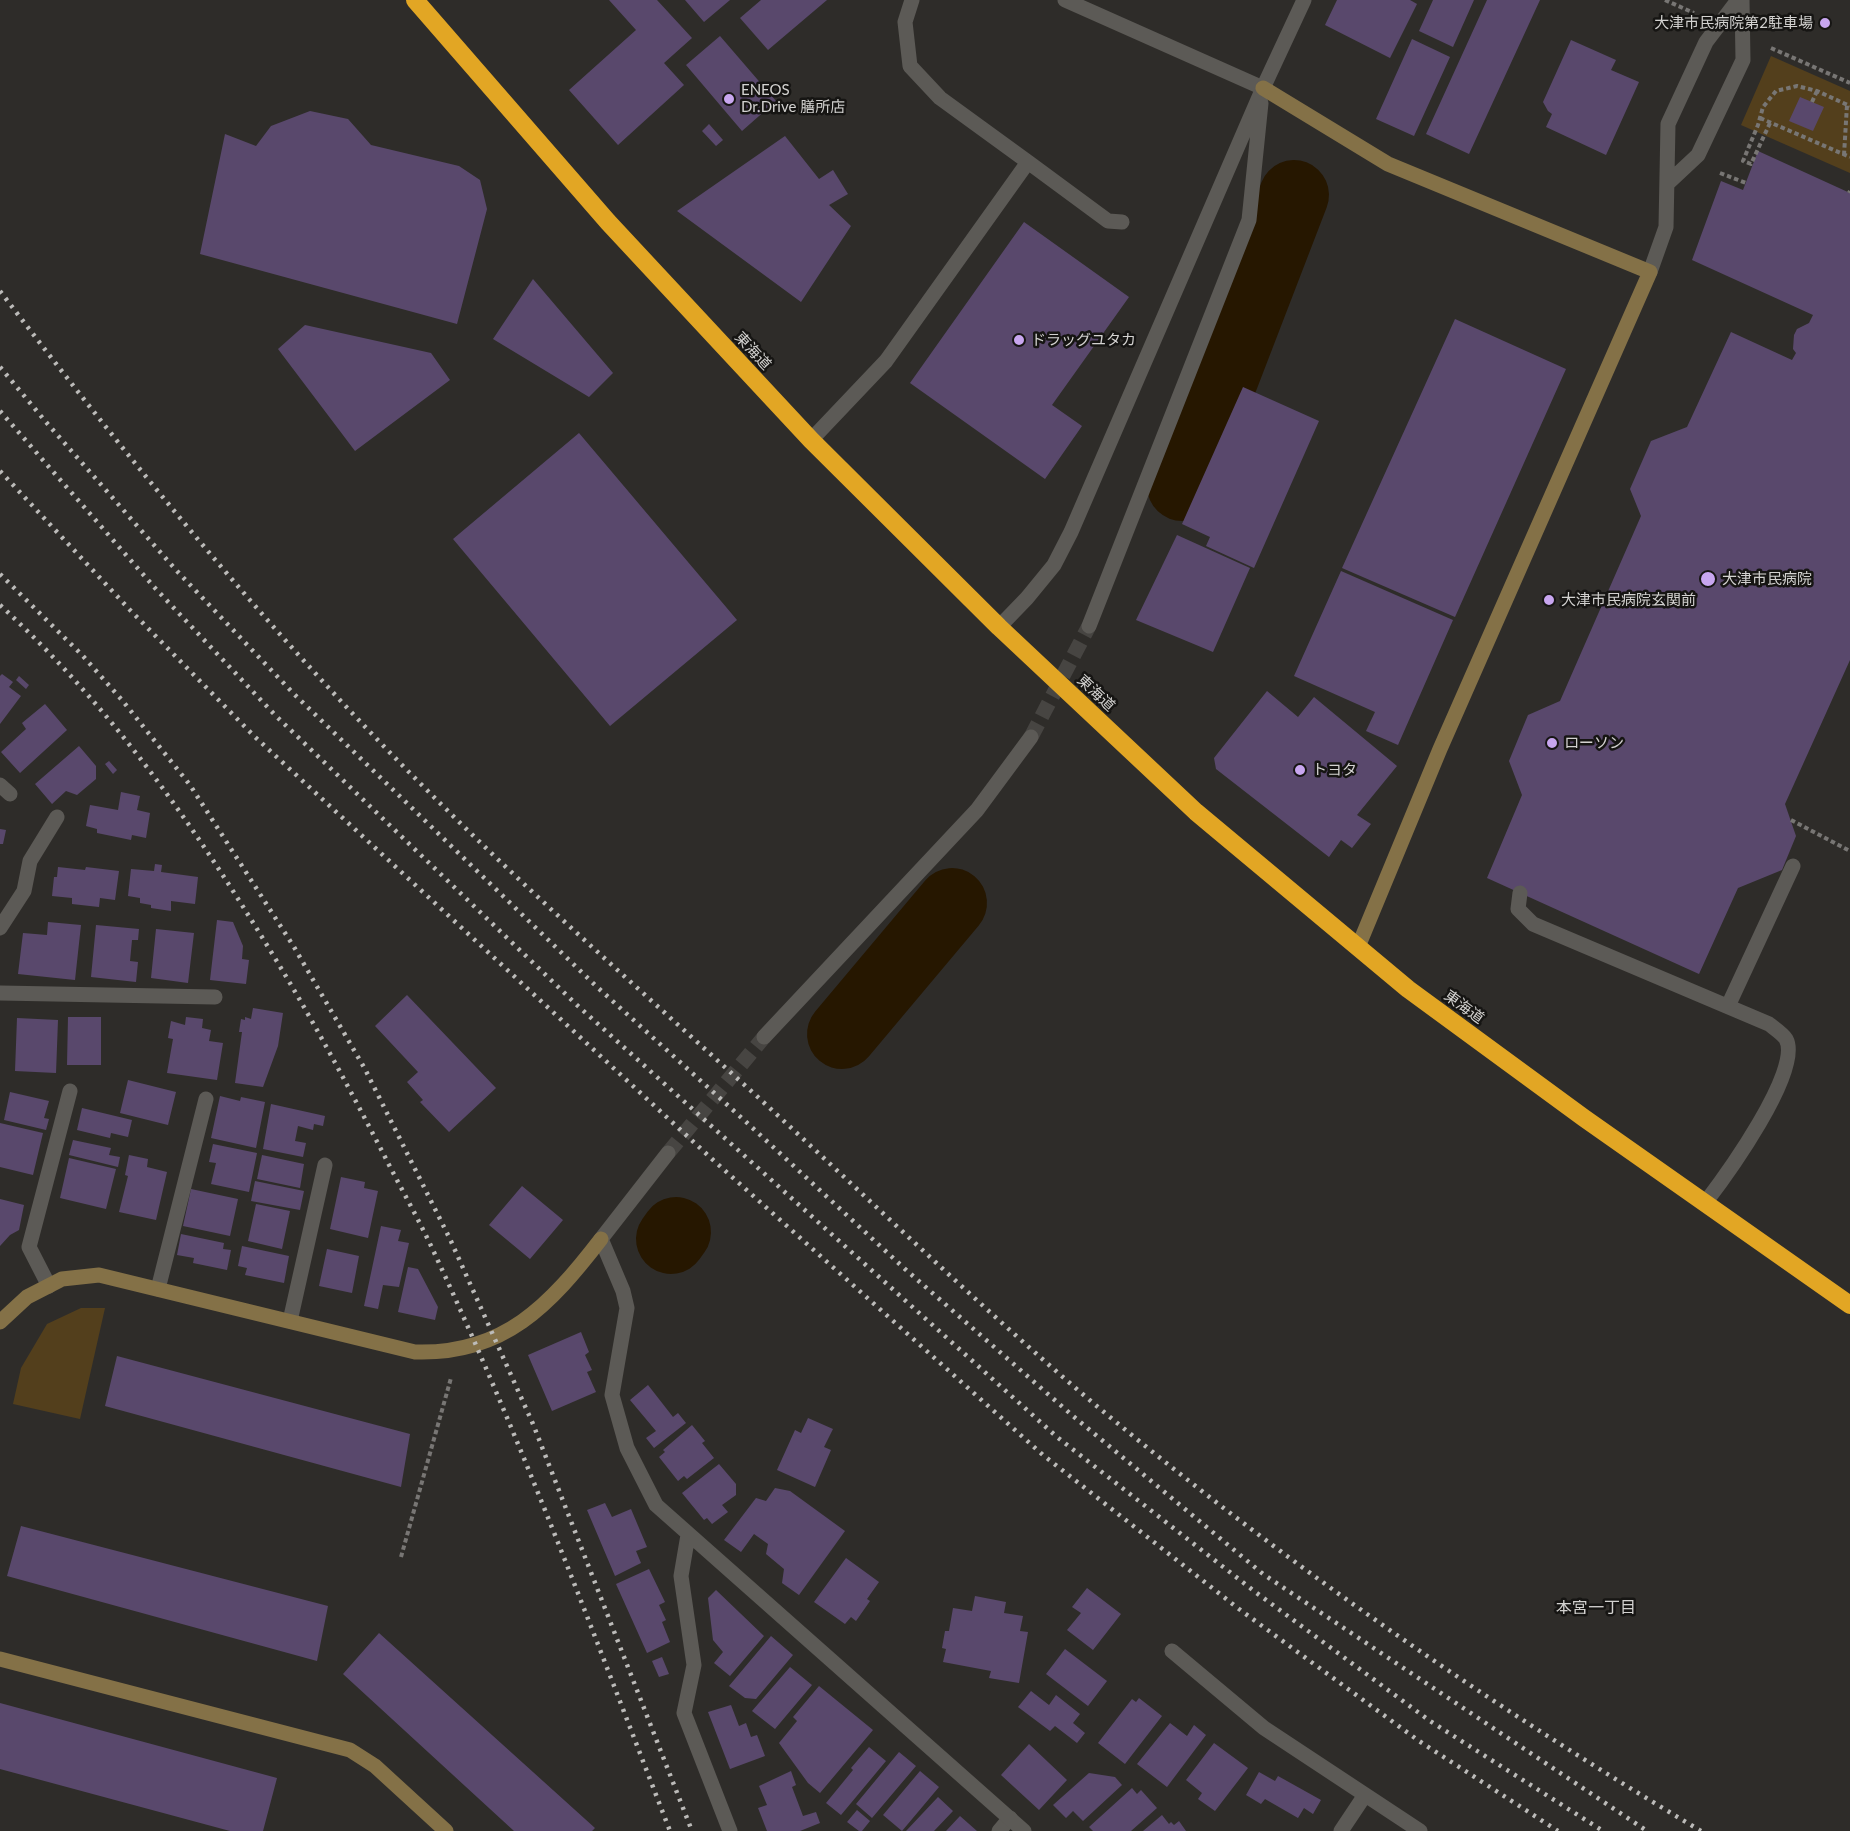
<!DOCTYPE html>
<html>
<head>
<meta charset="utf-8">
<style>
	body { margin:0 }
	canvas { display:block; background:#2e2c29 }
</style>
</head>
<body>
<canvas width="1850" height="1831"></canvas>
<script>
const c = document.querySelector('canvas').getContext('2d');
c.lineJoin = 'round';
function fill(path, color) { c.fillStyle = color; c.fill(path, 'evenodd'); }
function strokePath(path, color, width, dash) { c.strokeStyle = color; c.lineWidth = width; c.lineCap = dash ? 'butt' : 'round'; c.setLineDash(dash || []); c.stroke(path); }
function write(font, color, halo, rows, align = 'center') {
  c.font = font + ' Lato,"Noto Sans JP",sans-serif'; c.lineWidth = 5; c.setLineDash([]); c.textBaseline = 'middle'; c.strokeStyle = halo; c.fillStyle = color; for (const [text, x, y, turn = 0] of rows) {
    c.save(); c.translate(x, y); c.rotate((+turn || 0) * Math.PI / 180); c.textAlign = isNaN(turn) ? turn : align; if (halo) c.strokeText(text, 0, 0); c.fillText(text, 0, 0); c.restore();
  }
}
fill(new Path2D(`
	M1771,56L1850,91V173L1741,125Z
	M81,1308H105L80,1419L13,1404L21,1368L47,1324Z`), '#533f1c');
strokePath(new Path2D(`
	M1182,486L1294,195
	M842,1034L952,903
	M671,1239L676,1232`), '#261700', 70);
fill(new Path2D(`
	M609,0H657L692,38L664,63L684,85L618,145L569,90L636,30Z
	M685,0H730L704,22Z
	M761,0H827L768,50L740,18Z
	M1337,0H1410L1417,4L1390,58L1325,25Z
	M1433,0H1474L1453,47L1419,31Z
	M1487,0H1540L1469,154L1426,134Z
	M720,36L776,101L742,131L686,65Z
	M1412,39L1450,57L1414,136L1376,119Z
	M1571,40L1616,60L1611,70L1639,82L1606,155L1546,127L1552,114L1548,111L1543,102Z
	M1800,97L1824,107L1813,131L1789,121Z
	M310,111L348,119L371,145L459,166L480,180L487,209L457,324L200,254L225,134L256,146L271,126Z
	M709,124L723,140L716,146L702,131Z
	M785,136L819,179L833,170L848,194L829,205L851,226L801,302L677,211Z
	M1758,151L1850,193V660L1785,804L1796,836L1782,870L1738,888L1699,974L1487,878L1522,795L1509,761L1528,715L1560,701L1641,516L1630,489L1651,441L1687,427L1731,332L1792,360L1796,353L1793,349L1794,335L1797,329L1809,323L1813,315L1692,260L1721,181L1743,190Z
	M1024,222L1129,297L1052,405L1082,426L1045,479L910,383Z
	M533,279L613,373L589,397L493,339Z
	M1455,319L1566,369L1455,617L1342,568Z
	M305,325L431,353L450,380L355,451L278,349Z
	M1243,387L1319,421L1254,568L1206,546L1210,537L1182,524Z
	M579,433L737,620L610,726L453,539Z
	M1177,535L1250,568L1213,652L1136,620Z
	M1341,571L1453,620L1398,745L1366,731L1375,712L1294,676Z
	M2,674L13,682L9,687L21,696L0,724V676Z
	M19,676L29,685L26,689L16,680Z
	M1267,691L1298,717L1314,697L1397,766L1357,815L1371,824L1352,848L1341,840L1329,857L1216,769L1214,758Z
	M45,704L67,730L20,773L1,752L26,729L22,723Z
	M79,746L96,766V779L77,795L66,791L52,804L35,784Z
	M109,761L117,770L113,774L105,764Z
	M121,792L140,796L137,810L150,813L146,838L132,835L131,840L97,833V829L86,826L90,805L118,810Z
	M0,829L6,830L3,844H0Z
	M155,864L162,865L161,872L198,877L195,904L171,901V911L151,908V905L140,903V898L128,896L131,869L154,871Z
	M58,867L85,870L86,867L119,871L115,900L100,898L99,907L72,904V898L52,896L54,877H57Z
	M217,920L233,922L243,946L242,959L249,960L246,984L210,980Z
	M48,922L81,925L75,980L18,974L23,933L47,935Z
	M96,925L139,929L138,940H132L130,961L138,962L136,982L91,977Z
	M156,929L194,933L188,983L151,978Z
	M407,995L496,1088L449,1132L420,1102L423,1100L407,1082L418,1072L375,1026Z
	M253,1008L283,1013L278,1046L263,1087L235,1083L242,1032H239L241,1019L245,1020V1017L251,1019Z
	M68,1017H101V1065H67Z
	M186,1017L203,1019L202,1028L211,1030L209,1041L223,1043L217,1080L167,1073L173,1039L168,1038L171,1021L185,1025Z
	M17,1018L58,1020L56,1073L15,1071Z
	M128,1080L176,1092L168,1125L120,1113Z
	M10,1092L49,1101L44,1118L49,1119L46,1130L4,1120Z
	M220,1096L240,1101L241,1097L265,1102L256,1148L211,1138Z
	M271,1104L325,1116L323,1126L314,1124L313,1130L298,1126L295,1141L306,1143L303,1157L263,1149Z
	M82,1108L132,1120L128,1137L111,1133L110,1138L77,1130Z
	M0,1123L43,1133L33,1175L0,1167Z
	M73,1140L111,1148L109,1155L120,1157L118,1167L69,1155Z
	M213,1144L257,1153L249,1192L211,1184L216,1163L209,1162Z
	M129,1155L148,1159L147,1167L167,1172L156,1220L119,1212L128,1176L125,1175Z
	M262,1155L304,1164L300,1188L257,1179Z
	M69,1158L116,1169L106,1209L60,1198Z
	M341,1177L365,1182L364,1188L378,1191L368,1238L330,1229Z
	M255,1181L304,1191L300,1210L251,1201Z
	M522,1186L563,1220L530,1259L489,1225Z
	M191,1189L238,1199L230,1236L183,1226Z
	M0,1199L24,1205L19,1230L10,1235L0,1246Z
	M256,1204L290,1211L282,1249L248,1241Z
	M381,1226L401,1230L398,1241L409,1243L399,1287L383,1285L378,1309L364,1306Z
	M181,1234L224,1243L223,1249L231,1250L227,1270L193,1263L194,1258L177,1255Z
	M242,1246L289,1256L284,1283L245,1275L247,1268L238,1266Z
	M327,1249L359,1256L352,1293L319,1286Z
	M408,1267L418,1269L438,1307L435,1320L398,1312Z
	M581,1332L589,1352L585,1355L592,1370L587,1372L596,1392L552,1411L528,1355Z
	M117,1356L410,1434L401,1487L105,1406Z
	M648,1385L673,1417L678,1413L686,1423L654,1448L646,1438L656,1431L630,1400Z
	M808,1418L833,1429L824,1447L831,1450L815,1487L777,1470L795,1430L801,1433Z
	M692,1425L705,1441L702,1443L714,1458L687,1479L684,1476L678,1481L659,1457L665,1452L663,1450Z
	M719,1464L736,1484V1495L722,1505L728,1512L712,1524L707,1518L704,1520L682,1493Z
	M775,1488L790,1491L845,1531L799,1595L782,1583L784,1569L766,1554L768,1544L754,1534L741,1552L724,1540L756,1498L766,1501Z
	M605,1503L612,1517L631,1509L647,1547L636,1551L641,1563L615,1576L587,1510Z
	M21,1526L328,1606L317,1661L7,1576Z
	M846,1558L879,1582L867,1599L870,1601L856,1621L851,1617L845,1624L814,1602Z
	M649,1569L665,1602L659,1605L666,1620L662,1622L670,1642L647,1653L616,1584Z
	M1087,1588L1121,1614L1093,1650L1067,1630L1081,1613L1072,1607Z
	M716,1590L764,1636L730,1676L714,1663L723,1652L713,1640L708,1598Z
	M975,1596L1006,1602L1004,1613L1023,1616L1020,1631L1028,1632L1019,1683L989,1678L991,1671L943,1662L946,1649L942,1648L945,1631H949L953,1608L972,1611Z
	M379,1633L595,1828L592,1831H514L343,1674Z
	M771,1636L793,1655L756,1699L745,1698L729,1686Z
	M1065,1649L1107,1681L1088,1706L1046,1674Z
	M662,1657L669,1674L659,1677L652,1661Z
	M790,1667L812,1685L775,1729L752,1711Z
	M819,1686L873,1730L820,1793L808,1783L779,1743L797,1721L793,1717Z
	M1031,1691L1049,1705L1056,1695L1080,1714L1073,1723L1085,1733L1077,1743L1055,1726L1050,1731L1018,1707Z
	M1139,1698L1162,1716L1125,1764L1098,1743L1132,1699L1136,1702Z
	M0,1703L277,1778L263,1831H230L0,1769Z
	M731,1705L739,1726L746,1723L751,1737L757,1735L765,1756L730,1769L708,1712Z
	M1170,1723L1187,1736L1194,1725L1206,1735L1167,1787L1137,1764Z
	M1214,1743L1248,1768L1215,1811L1198,1799L1202,1793L1186,1780Z
	M1029,1744L1067,1780L1039,1810L1001,1775Z
	M869,1747L886,1761L841,1815L826,1803L853,1770L851,1768Z
	M899,1752L916,1766L872,1818L856,1804Z
	M791,1771L796,1785L792,1787L803,1816L816,1812L820,1823L800,1831H767L758,1808L767,1805L759,1786Z
	M920,1771L939,1787L902,1831L883,1815Z
	M1259,1772L1275,1781L1278,1776L1321,1800L1313,1814L1304,1808L1298,1818L1265,1799L1261,1804L1246,1795Z
	M1089,1773L1115,1777L1122,1785L1083,1821L1073,1811L1066,1818L1053,1805Z
	M1132,1788L1137,1794L1141,1790L1157,1808L1131,1831H1093L1089,1827Z
	M938,1797L953,1811L934,1831H906Z
	M857,1810L870,1821L862,1831H859L847,1822Z
	M1162,1815L1169,1824L1171,1822L1174,1825L1179,1821L1186,1831H1143Z
	M960,1816L977,1831H946Z`), '#59486c');
strokePath(new Path2D(`
	M1031,737L1089,626
	M668,1153L764,1037`), '#474542', 15, [15, 8]);
strokePath(new Path2D(`
	M1665,0L1694,13
	M1771,48L1850,83
	M1812,102L1817,91
	M1760,118L1850,157
	M1770,123L1751,164L1743,161L1758,125L1763,107L1776,91L1797,86L1817,91L1850,106
	M1844,155L1847,105
	M1720,173L1746,183
	M1849,193L1850,191
	M1791,820L1850,851
	M401,1557L451,1378`), '#787674', 4, [4.5, 3]);
strokePath(new Path2D(`
	M1065,0L1263,88
	M1028,162L1108,221L1122,222
	M1667,184L1698,155L1743,60L1742,0
	M1650,272L1666,227L1668,124L1706,42L1738,0
	M811,440L886,361L1028,162L940,98L910,66L905,22L912,0
	M1520,893L1518,909L1533,924L1769,1024C1774,1028 1783,1034 1786,1039C1803,1070 1725,1177 1705,1203
	M0,993L215,997
	M1728,1006L1793,866
	M49,1286L29,1247L70,1091
	M999,1831L1010,1818`), '#5c5a56', 15);
strokePath(new Path2D(`
	M1089,626L1249,220L1261,103
	M999,627L1027,598L1054,565L1071,532L1263,88L1304,0
	M0,785L10,794
	M0,928L24,891L30,861L57,817
	M764,1037L977,810L1031,737
	M668,1153L601,1239L623,1291L627,1308L612,1395L627,1448L656,1505L1024,1831
	M158,1289L206,1099
	M290,1321L325,1165
	M688,1535L681,1576L694,1665L684,1713L730,1831
	M1172,1651L1264,1728L1420,1831
	M1341,1831L1365,1795`), '#5c5a56', 15);
strokePath(new Path2D(`
	M1263,88L1388,164L1650,272L1440,749L1358,947
	M0,1322L27,1297L62,1279L99,1275L415,1352C504,1355 550,1305 601,1239
	M0,1659L350,1750L375,1766L446,1831`), '#847147', 15);
strokePath(new Path2D(`
	M415,0L608,222L811,440L999,627L1196,812L1408,989L1584,1118L1850,1305`), '#e2a624', 18);
strokePath(new Path2D(`
	M0,291C138,472 283,649 446,809C547,909 655,1003 761,1100C869,1199 974,1301 1086,1397C1277,1558 1486,1703 1701,1831
	M0,367L46,422L176,570L294,694L596,986L744,1120L905,1269L1073,1416L1263,1574L1647,1831
	M0,411L155,588L275,715L578,1006L1057,1437L1254,1591L1430,1721L1603,1831
	M0,471L130,610L254,736L712,1159L1043,1455L1239,1609L1419,1741L1558,1831
	M0,574L83,656L122,700L190,785L294,947L365,1069L450,1239L533,1424L692,1831
	M0,605C114,710 193,824 273,955C313,1020 348,1086 383,1153C399,1185 417,1216 432,1248C521,1438 594,1635 670,1831`), '#bcbbb9', 4.5, [3, 6]);
for (const [x, y, r, color] of [
	[1825,23,6,"#c8a6ef"],
	[729,99,6,"#c8a6ef"],
	[1019,340,6,"#c8a6ef"],
	[1708,579,8,"#c8a6ef"],
	[1549,600,6,"#c8a6ef"],
	[1552,743,6,"#c8a6ef"],
	[1300,770,6,"#c8a6ef"]
]) { const dot = new Path2D(); dot.arc(x, y, r, 0, 2 * Math.PI); c.fillStyle = color; c.fill(dot); strokePath(dot, '#161513', 2); }
write('15px', '#d3d2d0', '#161513', [
	["大津市民病院第2駐車場",1813,23,"right"],
	["ENEOS",741,90],
	["Dr.Drive 膳所店",741,107],
	["ドラッグユタカ",1031,340],
	["大津市民病院",1722,579],
	["大津市民病院玄関前",1561,600],
	["ローソン",1564,743],
	["トヨタ",1312,770]
], 'left');
write('15px', '#d3d2d0', '#161513', [
	["東海道",753,351,47],
	["東海道",1096,693,43],
	["東海道",1464,1007,36]
]);
write('16px', '#d3d2d0', '#161513', [
	["本宮一丁目",1596,1608]
]);
</script>
</body>
</html>
